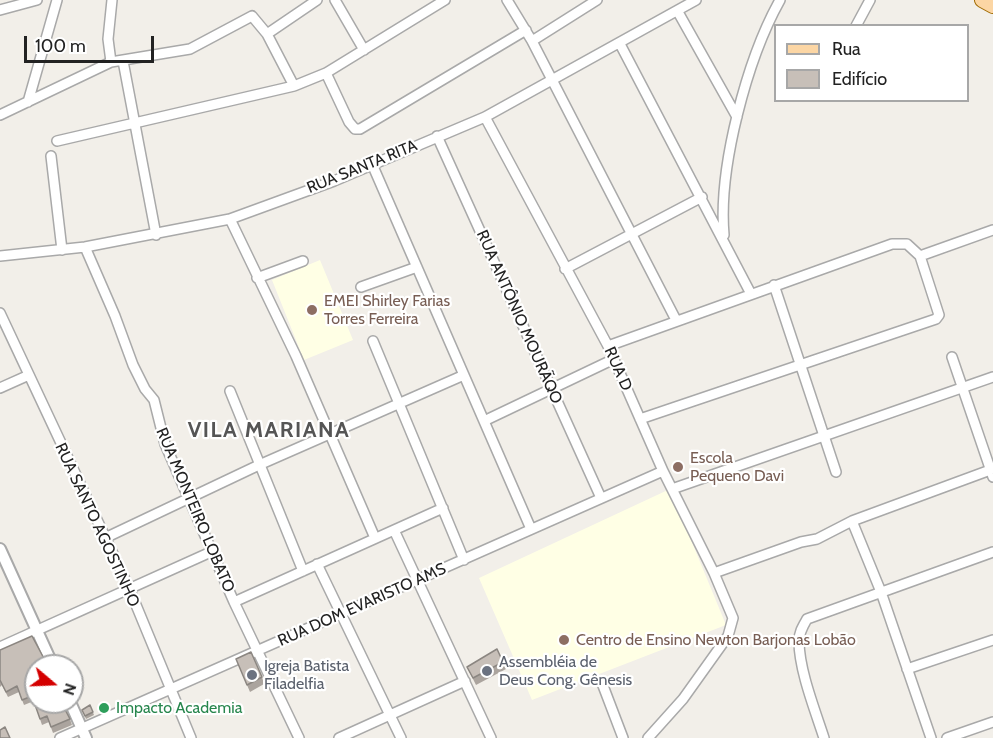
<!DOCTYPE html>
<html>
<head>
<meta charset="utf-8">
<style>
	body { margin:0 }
	#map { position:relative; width:993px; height:738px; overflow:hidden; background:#f2efe9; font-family:Cabin,sans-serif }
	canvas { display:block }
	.legend { position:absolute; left:774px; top:24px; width:195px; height:78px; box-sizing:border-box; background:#fff; border:2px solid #a7a7a7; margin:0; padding:8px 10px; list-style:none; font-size:18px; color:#222 }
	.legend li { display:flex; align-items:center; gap:12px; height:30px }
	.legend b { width:30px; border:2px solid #a7a7a7 }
	.north { position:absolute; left:24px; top:654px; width:60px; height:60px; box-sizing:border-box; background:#fff; border:2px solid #a7a7a7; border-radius:50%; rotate:109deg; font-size:16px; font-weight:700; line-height:24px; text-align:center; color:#222 }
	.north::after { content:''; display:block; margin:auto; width:21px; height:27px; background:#d40000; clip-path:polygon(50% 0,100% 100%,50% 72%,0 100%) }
	.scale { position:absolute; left:24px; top:36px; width:130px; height:27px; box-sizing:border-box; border:3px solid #222; border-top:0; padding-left:8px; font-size:18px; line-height:21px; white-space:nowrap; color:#222; -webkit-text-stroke:4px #fff; paint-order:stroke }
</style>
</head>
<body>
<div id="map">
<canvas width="993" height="738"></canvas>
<ul class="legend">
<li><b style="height:8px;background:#fcd6a4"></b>Rua</li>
<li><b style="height:16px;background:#c7bfb8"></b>Edifício</li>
</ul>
<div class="north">N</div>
<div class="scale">100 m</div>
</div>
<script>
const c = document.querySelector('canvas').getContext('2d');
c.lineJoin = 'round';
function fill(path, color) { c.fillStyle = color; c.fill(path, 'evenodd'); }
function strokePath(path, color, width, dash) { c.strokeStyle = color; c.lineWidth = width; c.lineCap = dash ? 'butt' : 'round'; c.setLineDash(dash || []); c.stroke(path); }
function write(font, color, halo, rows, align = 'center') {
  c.font = font + ' Cabin,sans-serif'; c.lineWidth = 4.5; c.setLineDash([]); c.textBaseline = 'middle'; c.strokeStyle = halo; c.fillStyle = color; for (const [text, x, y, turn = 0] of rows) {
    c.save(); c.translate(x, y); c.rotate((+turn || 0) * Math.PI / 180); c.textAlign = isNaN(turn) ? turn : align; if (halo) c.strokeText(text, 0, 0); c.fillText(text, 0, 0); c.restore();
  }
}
fill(new Path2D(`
	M320,260L353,340L304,360L272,280Z
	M670,489L726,625L532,700L479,578Z`), '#ffffe5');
const minor = new Path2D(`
	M335,0L364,50
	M507,0L532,41L676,320
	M0,10L37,0
	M678,12L737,117
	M856,26L870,0
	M267,34L317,0
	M532,41L597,0
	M620,44L751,294
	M123,61L156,235
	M111,62L108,39L112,0
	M326,73L349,122L355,129H360L526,30
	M28,102L57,0
	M0,115L111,62L190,49L252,16L267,34L294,86L326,73L445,0
	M485,117L608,346L663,471L714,573L733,618L728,636L683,699L648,738
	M437,136L601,498
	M57,141L294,86
	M51,156L62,250
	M372,164L531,529
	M230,219L296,356L375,538
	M724,235C718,168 747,59 780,0
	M85,247L115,316L133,365L145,389L154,400L165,444L234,602L299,738
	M0,256L85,247L230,219L334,181L485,117L696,0
	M920,256L993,230
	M565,269L702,197
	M257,278L303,261
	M774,285L836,472
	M361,287L417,267
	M0,313L129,588L191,738
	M373,341L464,560
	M608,346L892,244H907L920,256L939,315L936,319L640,419
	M952,357L993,477
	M0,388L29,375
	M230,391L303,571
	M484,421L614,359
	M672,489L993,377
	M852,521L881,592L931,738
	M394,530L491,738
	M105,538L259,465L464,375
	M317,564L401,738
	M714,573L801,542L817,539L852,521L993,469
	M234,602L443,508
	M0,647L213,551
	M907,669L993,640
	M602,683L623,738
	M60,738L663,471
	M339,738L465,681
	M824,738C815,710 799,670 799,641C799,632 803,626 807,619L993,552
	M947,738L993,722`);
const tertiary = new Path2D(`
	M0,549L53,666
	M70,702L86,738`);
const primary = new Path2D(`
	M982,0L993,6`);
strokePath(minor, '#a9a9a9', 12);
strokePath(tertiary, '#a9a9a9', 14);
strokePath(primary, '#a06b00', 16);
strokePath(minor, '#fff', 9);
strokePath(tertiary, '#fff', 10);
strokePath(primary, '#fcd6a4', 14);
fill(new Path2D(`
	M0,650L36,666L70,719L72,725L53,733L49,722L42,725L34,701L24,705L19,692L8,697L2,685L0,687Z
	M236,659L262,677L264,684L250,692Z
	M503,662L506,669L476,685L467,667Z
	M90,705L94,715L86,719L82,710Z`), '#aba49e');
const building = new Path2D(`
	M32,636L48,666H36V702H61L70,719L51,727L47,716L40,719L32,696L22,700L17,686L6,692L0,680V650Z
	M497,649L503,662L473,678L467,667Z
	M251,652L262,677L247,685L236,659Z
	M90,705L93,712L85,716L82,710Z
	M5,727L10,738H0V730Z`);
fill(building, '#c7bfb8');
strokePath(building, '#8b8681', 1.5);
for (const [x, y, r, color] of [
	[312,310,6,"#8d6e63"],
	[678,467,6,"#8d6e63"],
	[564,640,6,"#8d6e63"],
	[487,671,6,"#6b7280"],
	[252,675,6,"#6b7280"],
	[104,708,6,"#2e9e5b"]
]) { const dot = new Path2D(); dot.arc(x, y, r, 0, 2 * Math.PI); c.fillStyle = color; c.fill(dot); strokePath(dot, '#fff', 2); }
write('16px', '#222', '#fff', [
	["RUA SANTA RITA",362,167,-22],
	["RUA ANTÔNIO MOURÃQO",519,317,66],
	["RUA D",618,369,66],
	["RUA MONTEIRO LOBATO",195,510,67],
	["RUA SANTO AGOSTINHO",97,525,65],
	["RUA DOM EVARISTO AMS",362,605,-24]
]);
write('16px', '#785e54', '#fff', [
	["EMEI Shirley Farias",324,301],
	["Torres Ferreira",324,319],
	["Escola",690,458],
	["Pequeno Davi",690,476],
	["Centro de Ensino Newton Barjonas Lobão",576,640]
], 'left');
write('16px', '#5b616d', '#fff', [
	["Assembléia de",499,662],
	["Deus Cong. Gênesis",499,680],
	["Igreja Batista",264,666],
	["Filadelfia",264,684]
], 'left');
write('16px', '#27864d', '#fff', [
	["Impacto Academia",116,708]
], 'left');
c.letterSpacing = '1.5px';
write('bold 22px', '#555', '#fff', [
	["VILA MARIANA",269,431]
]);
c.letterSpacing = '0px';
</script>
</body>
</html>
